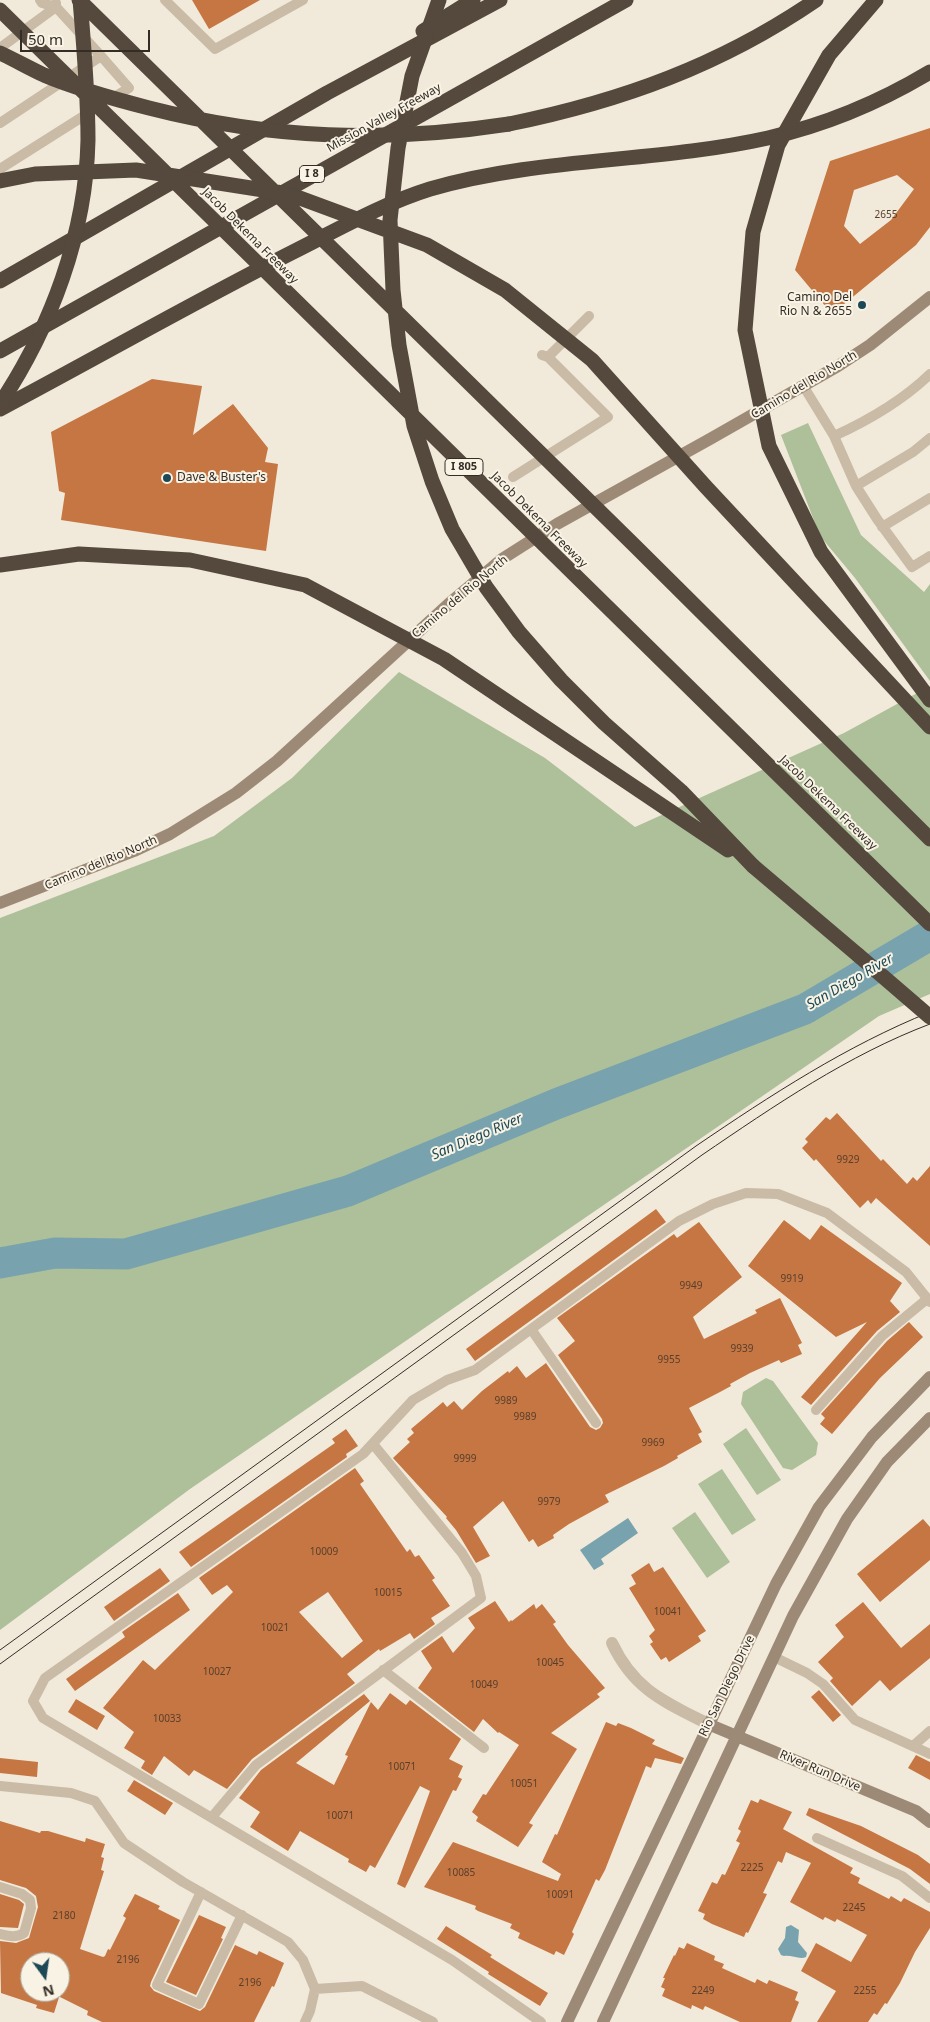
<!DOCTYPE html>
<html>
<head>
<meta charset="utf-8">
<style>
	body { margin:0 }
	#map { position:relative; width:930px; height:2022px; overflow:hidden; background:#f1e9d9; font-family:"Noto Sans",sans-serif }
	canvas { display:block }
	.north { position:absolute; left:20px; top:1952px; width:50px; height:50px; box-sizing:border-box; background:#f9f3e5; border:1px solid #aaa499; border-radius:50%; rotate:166deg; font-size:14px; font-weight:700; line-height:20px; text-align:center; color:#342d26 }
	.north::after { content:''; display:block; margin:auto; width:18px; height:22px; background:#1c4955; clip-path:polygon(50% 0,100% 100%,50% 72%,0 100%) }
	.scale { position:absolute; left:20px; top:30px; width:130px; height:22px; box-sizing:border-box; border:2px solid #342d26; border-top:0; padding-left:6px; font-size:15px; line-height:18px; white-space:nowrap; color:#342d26; -webkit-text-stroke:4px #f9f3e5; paint-order:stroke }
</style>
</head>
<body>
<div id="map">
<canvas width="930" height="2022"></canvas>
<div class="north">N</div>
<div class="scale">50 m</div>
</div>
<script>
const c = document.querySelector('canvas').getContext('2d');
c.lineJoin = 'round';
function fill(path, color) { c.fillStyle = color; c.fill(path, 'evenodd'); }
function strokePath(path, color, width, dash) { c.strokeStyle = color; c.lineWidth = width; c.lineCap = dash ? 'butt' : 'round'; c.setLineDash(dash || []); c.stroke(path); }
function write(font, color, halo, rows, align = 'center') {
  c.font = font + ' "Noto Sans",sans-serif'; c.lineWidth = 4; c.setLineDash([]); c.textBaseline = 'middle'; c.strokeStyle = halo; c.fillStyle = color; for (const [text, x, y, turn = 0] of rows) {
    c.save(); c.translate(x, y); c.rotate((+turn || 0) * Math.PI / 180); c.textAlign = isNaN(turn) ? turn : align; if (halo) c.strokeText(text, 0, 0); c.fillText(text, 0, 0); c.restore();
  }
}
fill(new Path2D(`
	M808,423L861,535L924,592L930,584V681L855,578L820,536L781,435Z
	M399,672L545,758L635,827L844,733L930,686V994L879,1016L190,1489L0,1630V918L214,836L292,778Z
	M766,1378L773,1381L818,1443L816,1455L792,1470L783,1468L741,1404L743,1392Z
	M746,1428L781,1480L757,1495L723,1444Z
	M722,1469L756,1520L732,1535L698,1484Z
	M695,1512L730,1562L707,1578L672,1528Z`), '#adc099');
fill(new Path2D(`
	M628,1518L638,1533L601,1559L604,1564L594,1570L580,1550Z
	M791,1925L799,1930L798,1942L807,1953L806,1957C800,1960 792,1955 784,1956L781,1955L778,1949L785,1938L786,1927Z`), '#78a3ae');
strokePath(new Path2D(`
	M0,1263L55,1253L126,1254L348,1191L556,1104L805,1009L930,935`), '#78a3ae', 31);
fill(new Path2D(`
	M192,0H260L209,29Z
	M930,128V227L916,245L832,314L795,270L830,161ZM897,175L914,189L891,220L860,244L844,226L854,190Z
	M152,379L202,386L193,435L233,404L268,448L265,462L278,464L266,551L61,520L65,493L59,491L51,432Z
	M837,1113L881,1161L883,1159L907,1184L913,1177L917,1181L930,1166V1246L876,1198L871,1204L868,1200L860,1208L816,1159L814,1161L802,1148L808,1142L805,1139L826,1117L830,1120Z
	M656,1209L666,1222L475,1361L466,1349Z
	M784,1220L810,1240L821,1225L902,1283L890,1301L900,1312L877,1331L811,1405L801,1397L867,1322L836,1337L748,1266Z
	M699,1222L742,1277L693,1317L704,1339L757,1313L755,1310L780,1298L802,1343L798,1345L802,1354L781,1363L779,1360L750,1373L730,1384L731,1386L720,1392L689,1408L702,1432L698,1434L702,1442L677,1456L678,1458L664,1466L605,1495L609,1502L569,1524L553,1535L554,1538L538,1547L533,1539L529,1542L503,1501L473,1527L490,1556L476,1563L456,1530L446,1518L447,1517L393,1458L410,1442L407,1439L414,1433L411,1429L443,1402L447,1407L454,1401L462,1410L482,1391L508,1371L509,1373L517,1366L526,1378L546,1363L590,1427L596,1430L600,1428L603,1423L602,1419L558,1355L575,1341L557,1318L674,1234L677,1238Z
	M909,1322L923,1337L880,1378L832,1434L820,1424L825,1418L821,1414L887,1341Z
	M346,1429L358,1446L346,1454L347,1457L191,1567L179,1552L335,1443L332,1439Z
	M355,1468L364,1481L360,1484L407,1552L410,1549L415,1557L419,1555L435,1578L432,1580L450,1606L431,1618L435,1624L414,1639L410,1633L380,1651L379,1649L347,1674L355,1683L252,1759L227,1789L194,1770L189,1776L164,1756L152,1775L141,1768L145,1761L124,1748L134,1732L103,1708L143,1660L155,1670L233,1592L227,1585L212,1595L199,1578ZM328,1592L363,1641L342,1658L299,1612Z
	M923,1519L930,1527V1560L880,1602L857,1574Z
	M649,1563L654,1572L663,1567L706,1631L698,1636L701,1641L669,1662L666,1657L661,1660L650,1644L653,1642L649,1636L655,1630L629,1588L636,1584L631,1575Z
	M160,1568L170,1581L114,1621L104,1607Z
	M178,1593L190,1610L75,1691L66,1679L125,1637L122,1632Z
	M495,1601L509,1622L511,1620L512,1621L534,1604L536,1609L542,1604L556,1622L553,1624L568,1645L605,1688L597,1694L600,1697L551,1733L577,1749L529,1823L533,1825L518,1847L476,1821L478,1817L472,1812L483,1794L486,1795L519,1745L499,1732L498,1733L483,1719L474,1732L418,1688L432,1668L421,1651L442,1636L453,1653L475,1628L468,1618Z
	M863,1602L901,1648L930,1624V1658L890,1691L880,1680L852,1706L830,1681L833,1678L818,1662L844,1637L835,1625Z
	M819,1690L841,1715L833,1722L811,1697Z
	M390,1693L406,1705L410,1700L461,1739L449,1759L463,1766L458,1777L462,1779L456,1791L453,1790L405,1888L397,1884L430,1791L420,1786L375,1868L370,1865L366,1872L348,1862L349,1859L300,1831L288,1851L250,1827L260,1812L239,1798L261,1770L364,1694L370,1701L296,1763L334,1785L348,1756L345,1755L371,1702L378,1710Z
	M76,1699L105,1716L97,1730L68,1712Z
	M606,1722L616,1726L618,1723L631,1728L655,1740L652,1744L684,1758L681,1764L655,1758L651,1768L646,1766L605,1870L599,1881L596,1879L572,1932L574,1934L564,1955L556,1951L554,1955L518,1938L520,1933L510,1928L512,1924L478,1911L475,1909L476,1906L424,1887L453,1842L558,1881L561,1874L542,1862L555,1834L557,1835Z
	M916,1755L930,1762V1780L908,1768Z
	M0,1758L38,1762L37,1777L0,1773Z
	M134,1780L173,1803L165,1815L127,1791Z
	M760,1799L792,1812L783,1829L853,1868L850,1873L860,1878L858,1883L889,1899L891,1896L901,1902L904,1898L930,1912V1928L915,1952L900,1983L887,2004L885,2003L877,2015L874,2013L868,2022H817L836,1991L801,1971L816,1943L851,1962L867,1935L837,1919L835,1922L825,1917L823,1920L790,1902L811,1863L786,1852L782,1863L778,1861L763,1893L767,1894L748,1933L746,1932L744,1937L712,1924L703,1919L705,1914L698,1911L712,1882L717,1884L722,1874L725,1875L740,1843L736,1841L741,1831L738,1829L751,1800L758,1803Z
	M809,1808L861,1826L918,1855L930,1864V1884L910,1869L806,1815Z
	M0,1821L40,1833L41,1831H48L85,1842L86,1838L105,1844L101,1857L104,1858L101,1870L104,1871L80,1949L103,1957L105,1956L108,1949L110,1950L126,1918L123,1916L135,1894L160,1906L158,1909L180,1920L151,1982L150,1986L154,1991L200,2011L205,2007L235,1945L257,1955L259,1951L284,1963L274,1987L272,1986L254,2022H102L87,2015L88,2011L60,1997V1994L54,2013L36,2008L37,2005L1,1993L0,1941L16,1943L29,1938L38,1907L36,1896L26,1888L0,1880ZM30,1962H60V1992H30Z
	M0,1894L19,1900L24,1904L18,1928L0,1927Z
	M199,1915L226,1927L221,1938L223,1939L196,1995L166,1982Z
	M446,1926L492,1955L490,1957L548,1993L540,2006L488,1974L489,1972L437,1939Z
	M687,1943L715,1956L714,1960L724,1964L722,1968L755,1983L757,1979L767,1984L769,1980L798,1992L795,2000L799,2002L791,2022H740L705,2006L703,2010L692,2005L691,2009L662,1996L665,1989L661,1987L665,1978H663L674,1955L675,1956L679,1947L684,1949Z`), '#c57642');
strokePath(new Path2D(`
	M165,0L215,49L303,0
	M0,48L56,7V3
	M101,56L129,88L111,99
	M0,123L101,56L56,7L42,3L40,0
	M0,169L90,112
	M548,357L589,316
	M804,387L834,436L856,486L877,519L912,567L930,556
	M834,436C869,420 902,401 930,374
	M513,477L608,417L548,357L542,355
	M856,486L913,452L930,438
	M882,527L930,498
	M531,1329L596,1423
	M816,1410L882,1336L927,1299
	M774,1657L807,1673L823,1684L855,1720L930,1754
	M383,1670L484,1748
	M913,1746L930,1731
	M0,1786L71,1793L95,1801L124,1843L183,1882L288,1942L303,1960L315,1989L362,1986L433,2022
	M212,1817L256,1765L481,1598L476,1576L462,1553L373,1444
	M817,1838L902,1876L930,1898
	M0,1887L22,1894L30,1900L31,1908L24,1933C16,1938 9,1936 0,1934
	M201,1892L157,1985L199,2004L242,1915
	M305,2022L310,2011L315,1989
	M541,2022L452,1960L43,1718L33,1701L45,1678L363,1454L413,1400L447,1380L475,1370L679,1221L713,1204L746,1193L778,1194L827,1213L906,1272L930,1302`), '#c9bba5', 10);
strokePath(new Path2D(`
	M612,1643C634,1690 665,1702 708,1724`), '#c9bba5', 12);
strokePath(new Path2D(`
	M0,903L134,851L170,834L236,793L277,761L452,601L502,559L557,524L710,439L838,366L870,345L930,297
	M708,1724L916,1811L930,1822
	M567,2022L776,1584L819,1507L872,1437L930,1377
	M603,2022L793,1616L847,1519L887,1462L930,1418`), '#9c8a76', 12);
strokePath(new Path2D(`
	M423,31L473,0
	M509,124C622,101 721,65 816,0
	M0,281L327,93L500,0
	M0,351L626,0
	M0,409C98,357 194,302 293,252C337,230 382,204 430,189C540,157 656,163 768,138C825,125 880,102 930,72
	M753,866L858,955`), '#55483d', 15);
strokePath(new Path2D(`
	M0,1650L696,1146C771,1095 846,1046 930,1012
	M0,1664L702,1155C774,1106 848,1055 930,1024`), '#342d26', 1);
strokePath(new Path2D(`
	M79,0L635,546L930,839
	M439,0L412,76L398,148L390,220L393,290L399,345L414,426L432,481L452,529L486,587L519,632L561,680L604,723L681,791L753,866
	M876,0L829,55L778,145L753,232L745,330L769,446L821,552L930,700
	M0,10L930,924
	M0,53C15,60 29,68 44,75C77,89 114,99 149,108C270,139 386,143 509,124
	M0,181L35,174L136,170L289,194L427,245L505,290L592,360L706,487L930,727
	M0,404C51,327 86,234 88,140C88,93 84,47 80,0
	M0,565L79,554L190,560L305,585L444,659L728,850
	M858,955L930,1017`), '#55483d', 15);
for (const [x, y, r, color] of [
	[862,305,5,"#1c4955"],
	[167,478,5,"#1c4955"]
]) { const dot = new Path2D(); dot.arc(x, y, r, 0, 2 * Math.PI); c.fillStyle = color; c.fill(dot); strokePath(dot, '#f9f3e5', 2); }
write('10px', '#583f2d', null, [
	["2655",886,215],
	["9929",848,1160],
	["9919",792,1279],
	["9949",691,1286],
	["9939",742,1349],
	["9955",669,1360],
	["9989",506,1401],
	["9989",525,1417],
	["9969",653,1443],
	["9999",465,1459],
	["9979",549,1502],
	["10009",324,1552],
	["10015",388,1593],
	["10041",668,1612],
	["10021",275,1628],
	["10045",550,1663],
	["10027",217,1672],
	["10049",484,1685],
	["10033",167,1719],
	["10071",402,1767],
	["10051",524,1784],
	["10071",340,1816],
	["2225",752,1868],
	["10085",461,1873],
	["10091",560,1895],
	["2245",854,1908],
	["2180",64,1916],
	["2196",128,1960],
	["2196",250,1983],
	["2249",703,1991],
	["2255",865,1991]
]);
for (const [x, y, w] of [
	[312,174,25],
	[464,467,38]
]) { const box = new Path2D(); box.roundRect(x - w / 2, y - 8.5, w, 17, 4); c.fillStyle = '#f9f3e5'; c.fill(box); strokePath(box, '#342d26', 1); }
write('bold 11px', '#342d26', null, [
	["I 8",312,174],
	["I 805",464,467]
]);
write('12px', '#342d26', '#f9f3e5', [
	["Mission Valley Freeway",384,118,-29],
	["Jacob Dekema Freeway",250,236,45],
	["Camino del Rio North",804,385,-31],
	["Jacob Dekema Freeway",539,520,45],
	["Camino del Rio North",460,597,-40],
	["Jacob Dekema Freeway",828,803,44],
	["Camino del Rio North",101,863,-23],
	["Rio San Diego Drive",727,1686,-64],
	["River Run Drive",820,1771,23]
]);
write('12px', '#342d26', '#f9f3e5', [
	["Camino Del",852,298],
	["Rio N & 2655",852,312],
	["Dave & Buster's",177,478,"left"]
], 'right');
write('italic 14px', '#1c4955', '#f9f3e5', [
	["San Diego River",850,982,-30],
	["San Diego River",477,1137,-23]
]);
</script>
</body>
</html>
